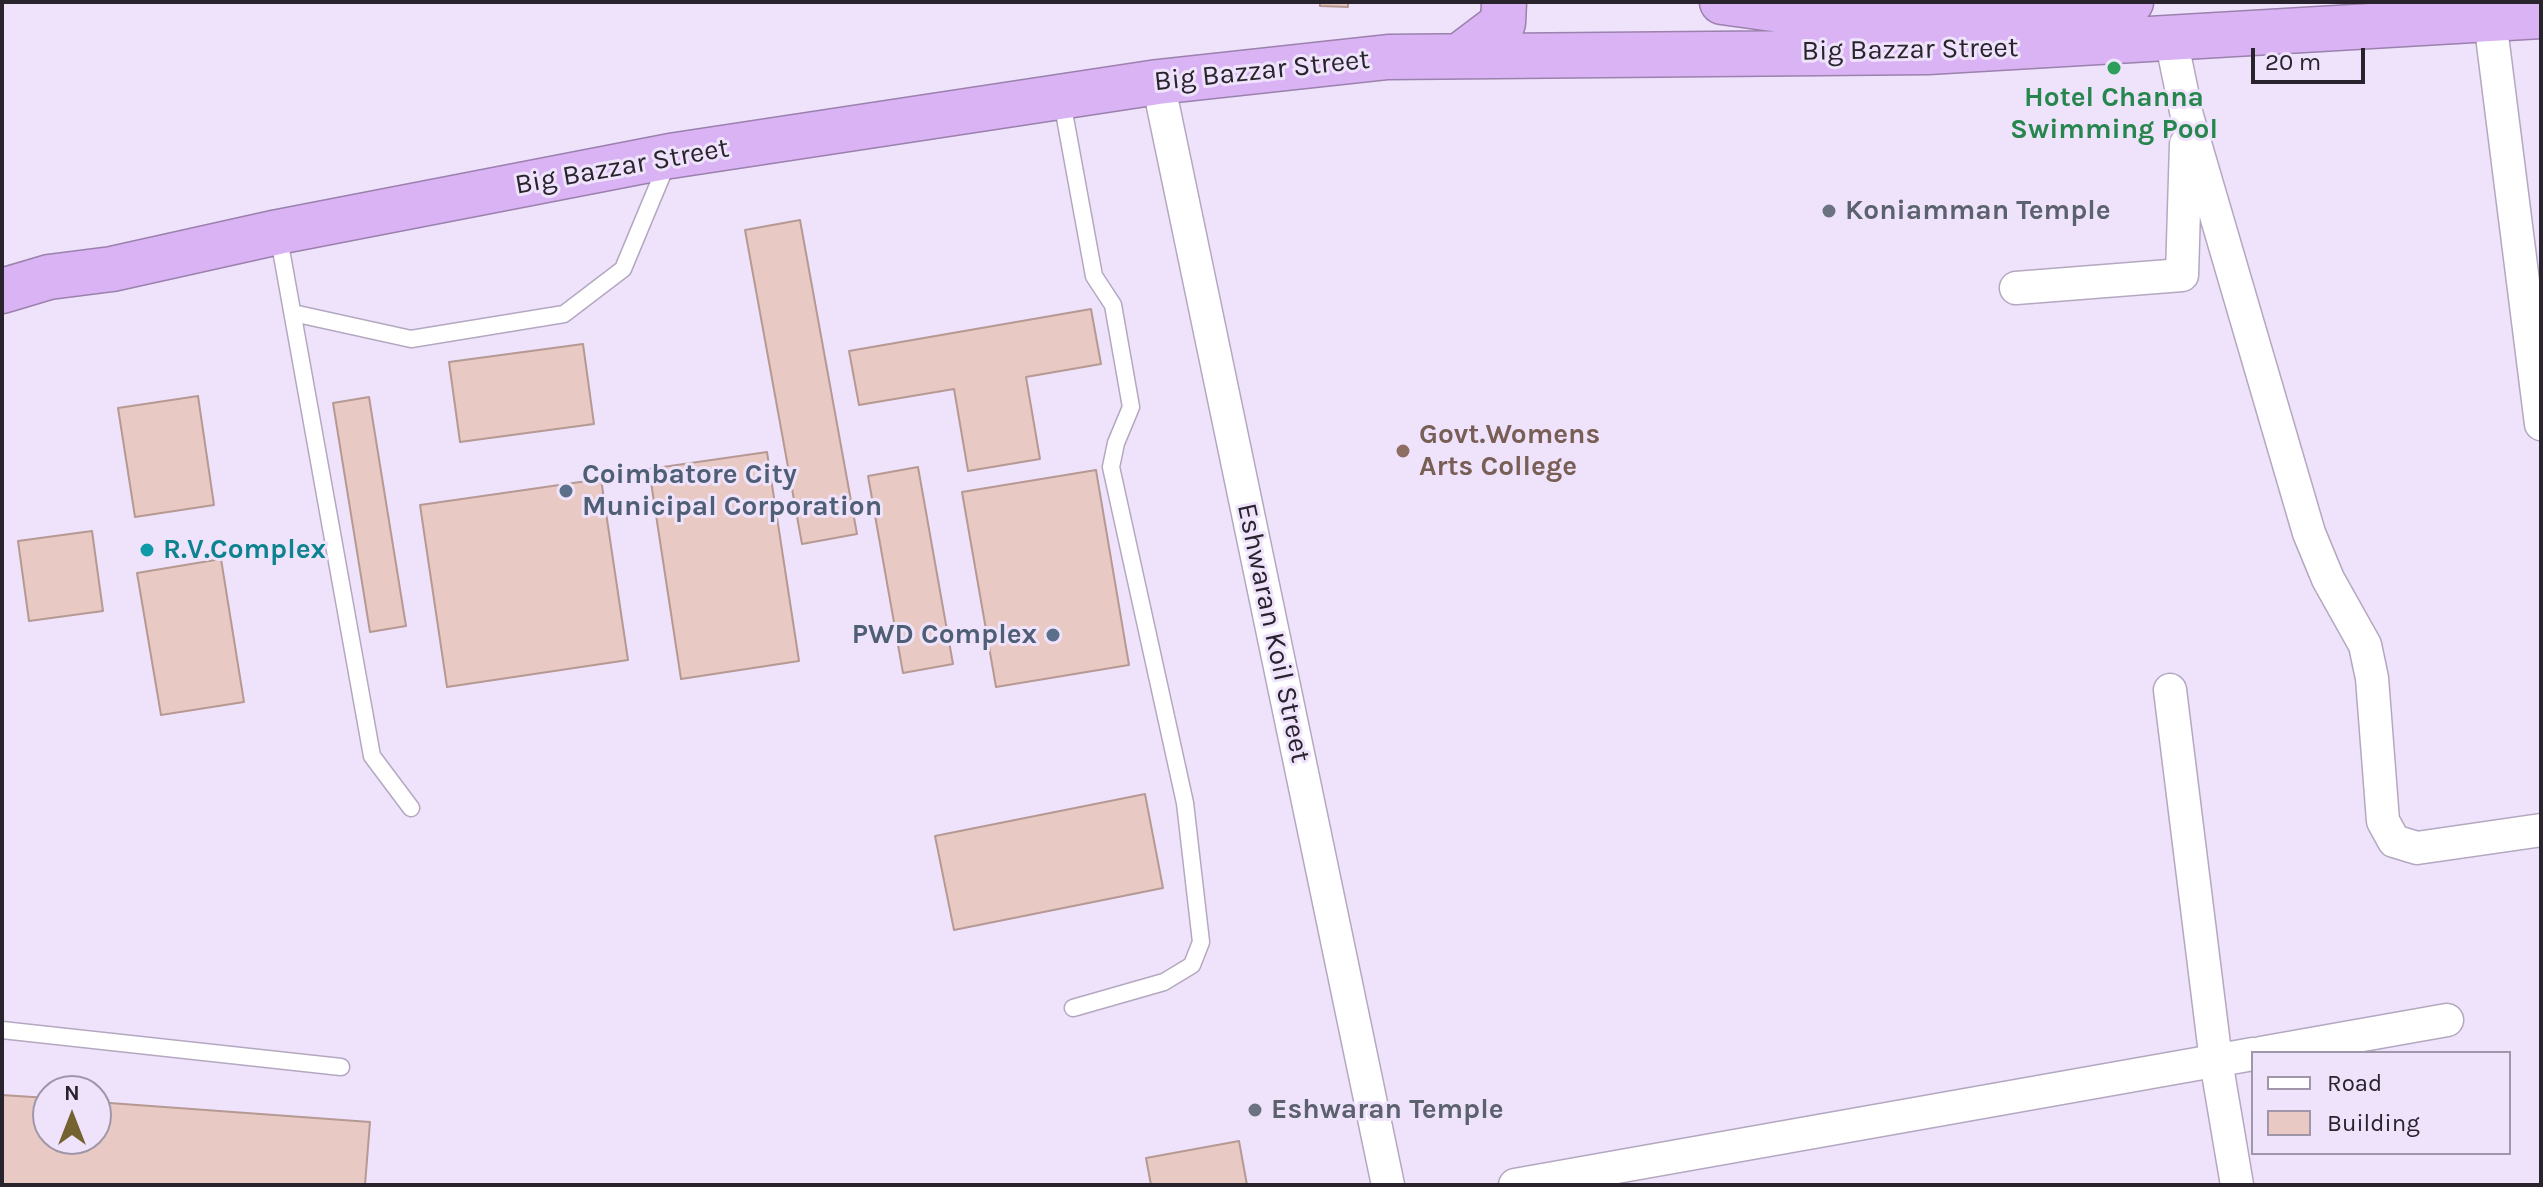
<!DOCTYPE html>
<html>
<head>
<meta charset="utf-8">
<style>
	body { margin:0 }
	#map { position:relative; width:2543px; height:1187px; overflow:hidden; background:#efe3fc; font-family:Karla,sans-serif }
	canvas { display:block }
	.frame { position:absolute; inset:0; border:4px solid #28232c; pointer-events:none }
	.legend { position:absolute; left:2251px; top:1051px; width:260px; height:104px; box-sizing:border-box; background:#efe3fc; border:2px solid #9f96a9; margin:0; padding:10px 14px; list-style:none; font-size:24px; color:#28232c }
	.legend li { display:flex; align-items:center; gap:16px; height:40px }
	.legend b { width:40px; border:2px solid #9f96a9 }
	.north { position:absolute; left:32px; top:1075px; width:80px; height:80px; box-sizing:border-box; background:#efe3fc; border:2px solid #9f96a9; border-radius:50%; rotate:0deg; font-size:22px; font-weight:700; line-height:32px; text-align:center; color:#28232c }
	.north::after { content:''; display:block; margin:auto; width:28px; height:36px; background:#746331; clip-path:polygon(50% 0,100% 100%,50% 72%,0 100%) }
	.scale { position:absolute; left:2251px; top:48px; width:114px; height:36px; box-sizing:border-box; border:4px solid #28232c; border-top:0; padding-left:10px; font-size:24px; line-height:28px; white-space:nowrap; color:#28232c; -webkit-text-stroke:6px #efe3fc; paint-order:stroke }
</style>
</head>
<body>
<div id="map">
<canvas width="2543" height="1187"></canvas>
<div class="frame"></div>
<ul class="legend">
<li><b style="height:10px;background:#fff"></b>Road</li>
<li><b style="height:22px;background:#e8c9c3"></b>Building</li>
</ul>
<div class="north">N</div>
<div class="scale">20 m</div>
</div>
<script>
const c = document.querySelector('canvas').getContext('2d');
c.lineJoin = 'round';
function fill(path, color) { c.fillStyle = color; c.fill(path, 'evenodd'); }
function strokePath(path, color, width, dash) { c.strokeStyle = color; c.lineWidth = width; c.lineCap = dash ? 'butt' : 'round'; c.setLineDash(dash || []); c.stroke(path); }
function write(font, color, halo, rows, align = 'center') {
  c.font = font + ' Karla,sans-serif'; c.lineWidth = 6; c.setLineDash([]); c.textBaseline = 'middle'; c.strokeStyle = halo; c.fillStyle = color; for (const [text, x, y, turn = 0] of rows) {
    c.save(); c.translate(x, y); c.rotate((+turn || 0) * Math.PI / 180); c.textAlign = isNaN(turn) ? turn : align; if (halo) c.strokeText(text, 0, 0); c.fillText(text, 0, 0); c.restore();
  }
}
const building = new Path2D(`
	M1320,2H1348V7L1320,6Z
	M800,220L857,534L802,544L745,230Z
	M1091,309L1101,364L1026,377L1040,459L968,471L954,389L859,405L849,351Z
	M583,344L594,424L460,442L449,362Z
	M198,396L214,505L135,517L118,408Z
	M369,397L406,626L370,632L333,403Z
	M767,452L799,661L681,679L649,469Z
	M918,467L953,664L903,673L868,476Z
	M1096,470L1129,665L996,687L962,492Z
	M601,479L628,660L447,687L420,505Z
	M92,531L103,611L29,621L18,541Z
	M221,559L244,702L161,715L137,573Z
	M1145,794L1163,888L954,930L935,836Z
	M2,1095L48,1098V1139H96V1102L370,1122L365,1185H2Z
	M1239,1141L1247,1185H1151L1146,1158Z`);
fill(building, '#e8c9c3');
strokePath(building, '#b69993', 2);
const lane = new Path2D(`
	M1061,96L1094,276L1113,305L1131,407L1116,443L1111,467L1185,803L1201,942L1192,965L1164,982L1073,1008
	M278,233L372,756L411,808
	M293,313L411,339L564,314L623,269L668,161
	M2,1030L341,1067`);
const street = new Path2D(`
	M2490,20L2541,424
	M2171,39L2187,116L2309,533L2328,579L2365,645L2372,678L2383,821L2394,841L2417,848L2541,830
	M1158,82L1388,1185
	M2016,288L2182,275L2186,144
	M2170,690L2216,1061L2237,1185
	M2261,1053L2447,1020
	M1515,1185L2253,1054`);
const highway = new Path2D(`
	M1722,2L1802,13L1924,14L2131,2
	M1462,54L1503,23L1504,2
	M2,291L49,277L112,269L278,232L670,156L1158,82L1388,57L1928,52L2541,16`);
strokePath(lane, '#b4a8c0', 19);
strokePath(street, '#b4a8c0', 35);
strokePath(highway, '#9b81ad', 47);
strokePath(lane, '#fff', 16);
strokePath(street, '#fff', 32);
strokePath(highway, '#d9b3f3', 44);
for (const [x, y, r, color] of [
	[2114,68,8,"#2e9e5b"],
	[1829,211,8,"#6b7280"],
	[1403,451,8,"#8d6e63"],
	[566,491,8,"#5c6f8a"],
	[147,550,8,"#0f9aa8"],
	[1053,635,8,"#5c6f8a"],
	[1255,1110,8,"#6b7280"]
]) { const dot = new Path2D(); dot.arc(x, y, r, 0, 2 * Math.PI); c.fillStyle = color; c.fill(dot); strokePath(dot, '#efe3fc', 3); }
write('28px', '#28232c', '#efe3fc', [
	["Big Bazzar Street",1910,50,-1],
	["Big Bazzar Street",1262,71,-6],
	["Big Bazzar Street",622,167,-10],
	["Eshwaran Koil Street",1273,633,78]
]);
write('bold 28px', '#27864d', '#efe3fc', [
	["Hotel Channa",2114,98],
	["Swimming Pool",2114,130]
]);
write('bold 28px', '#5b616d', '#efe3fc', [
	["Koniamman Temple",1845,211],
	["Eshwaran Temple",1271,1110]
], 'left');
write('bold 28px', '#785e54', '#efe3fc', [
	["Govt.Womens",1419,435],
	["Arts College",1419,467]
], 'left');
write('bold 28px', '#4e5e75', '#efe3fc', [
	["Coimbatore City",582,475],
	["Municipal Corporation",582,507],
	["PWD Complex",1037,635,"right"]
], 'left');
write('bold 28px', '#0d838f', '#efe3fc', [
	["R.V.Complex",163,550]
], 'left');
</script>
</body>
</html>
